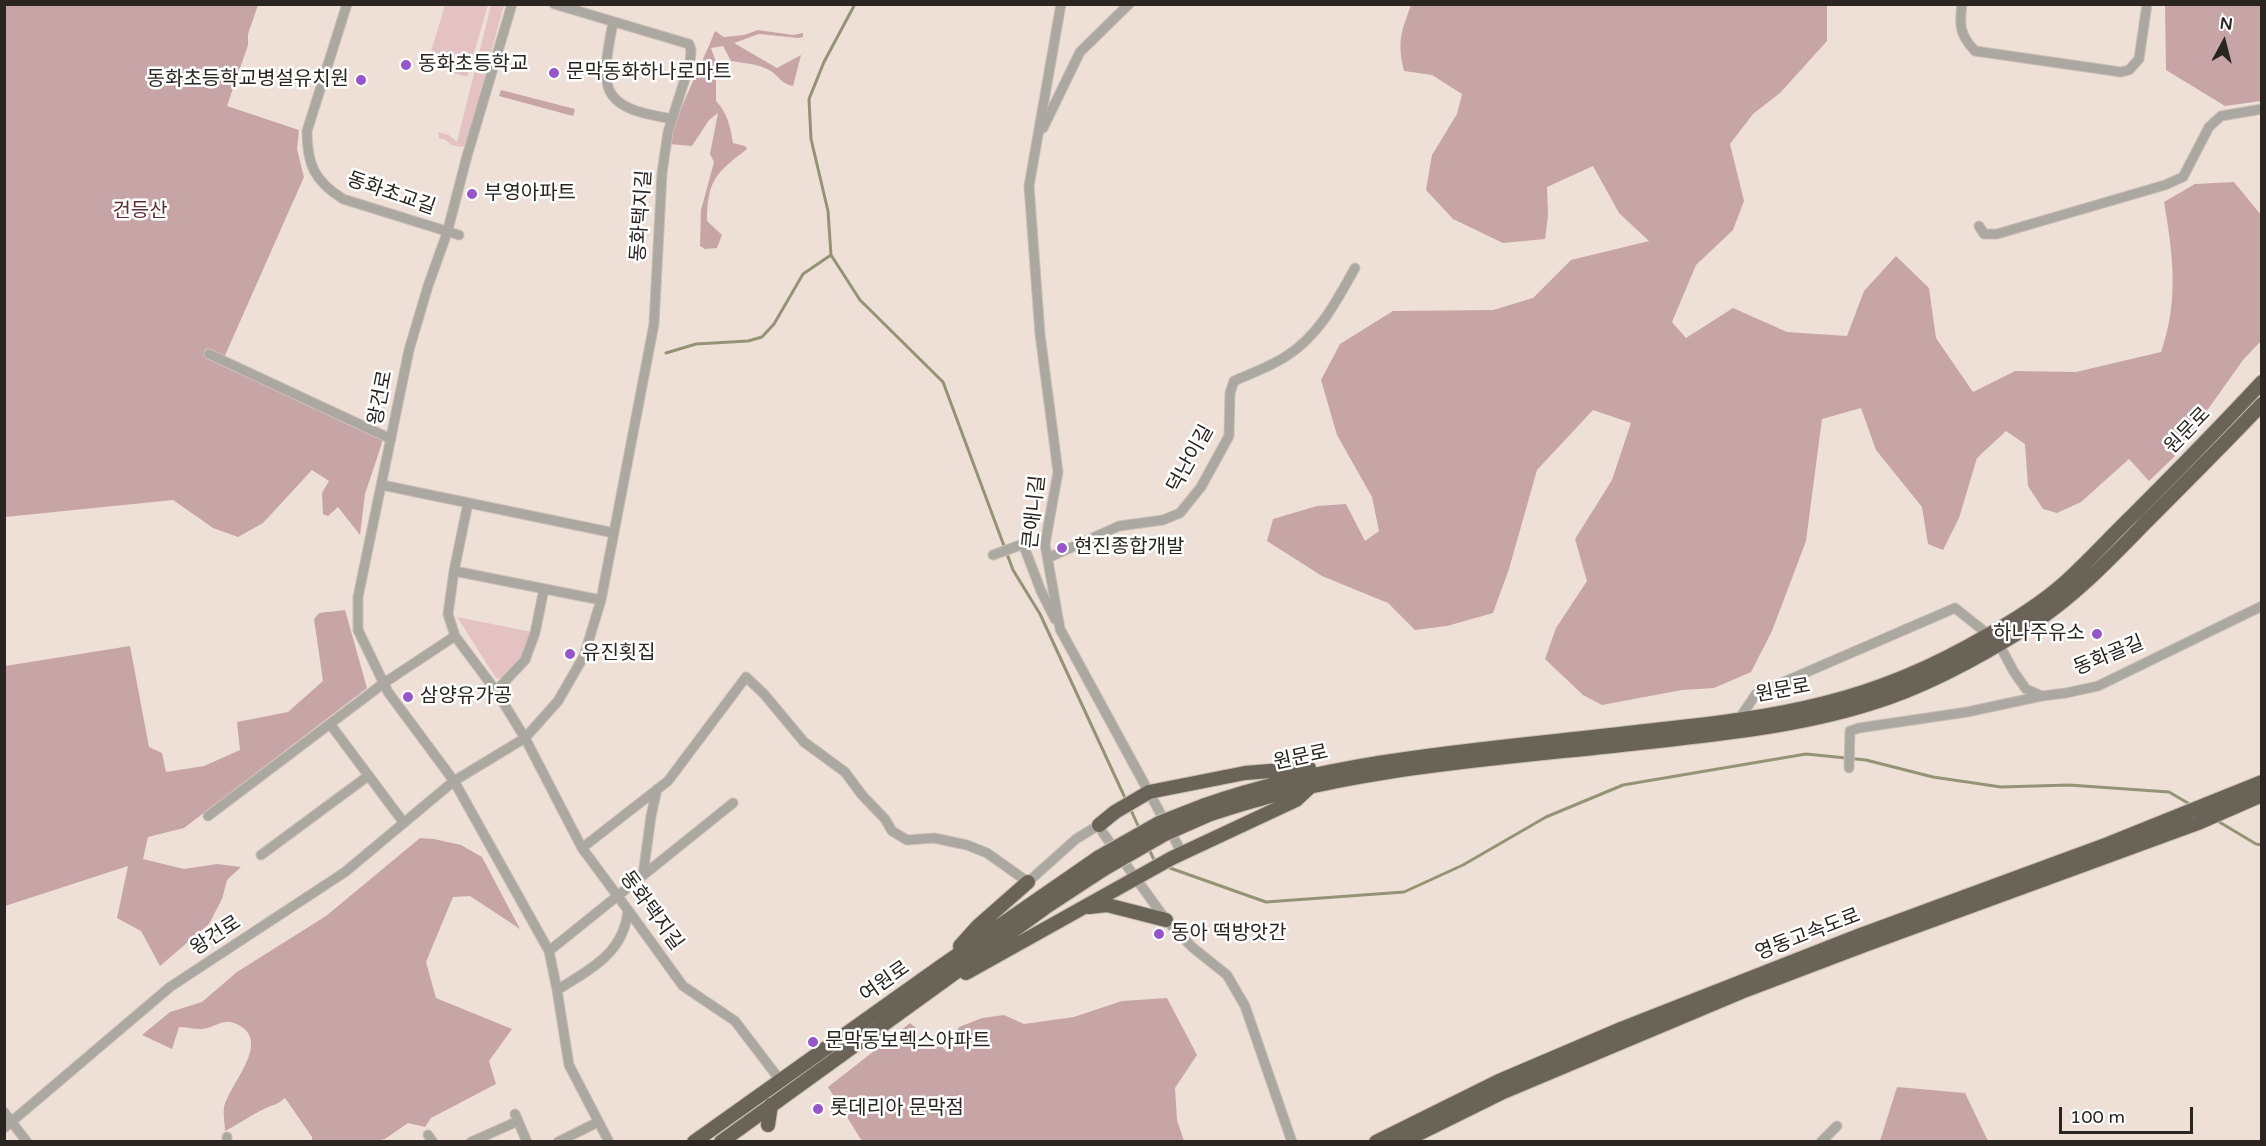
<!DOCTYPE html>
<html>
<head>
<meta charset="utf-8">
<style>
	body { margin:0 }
	#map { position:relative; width:2266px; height:1146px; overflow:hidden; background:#eee0d6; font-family:"Varela Round",sans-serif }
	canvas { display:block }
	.frame { position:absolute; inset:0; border:6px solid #2a2521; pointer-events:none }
	.north { position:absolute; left:2194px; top:12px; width:60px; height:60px; -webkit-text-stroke:4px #fff; paint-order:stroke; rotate:7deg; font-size:16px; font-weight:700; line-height:24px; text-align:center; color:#2a2521 }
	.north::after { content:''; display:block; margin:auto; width:21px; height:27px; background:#2a2521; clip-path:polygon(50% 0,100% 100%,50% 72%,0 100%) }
	.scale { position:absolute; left:2059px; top:1107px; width:134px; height:27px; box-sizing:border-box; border:3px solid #2a2521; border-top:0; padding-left:8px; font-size:18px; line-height:21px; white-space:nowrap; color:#2a2521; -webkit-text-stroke:4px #fff; paint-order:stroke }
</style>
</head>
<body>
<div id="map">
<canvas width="2266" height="1146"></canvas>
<div class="frame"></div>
<div class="north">N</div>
<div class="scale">100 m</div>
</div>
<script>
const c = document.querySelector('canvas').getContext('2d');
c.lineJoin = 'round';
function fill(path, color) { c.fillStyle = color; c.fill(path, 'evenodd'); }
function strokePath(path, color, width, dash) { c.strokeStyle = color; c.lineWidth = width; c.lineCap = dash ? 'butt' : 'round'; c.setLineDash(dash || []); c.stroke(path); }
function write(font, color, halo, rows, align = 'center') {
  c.font = font + ' "Varela Round","Noto Sans KR",sans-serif'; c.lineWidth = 5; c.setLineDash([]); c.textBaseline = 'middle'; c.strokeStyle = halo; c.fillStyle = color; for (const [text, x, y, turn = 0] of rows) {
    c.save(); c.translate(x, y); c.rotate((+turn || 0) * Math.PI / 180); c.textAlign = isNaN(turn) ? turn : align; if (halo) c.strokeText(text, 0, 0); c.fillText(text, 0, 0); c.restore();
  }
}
fill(new Path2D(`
	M445,5H488L467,77L427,65Z
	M491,5H504L466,145L461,147L451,145L446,140L439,138L438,132L449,135L457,142Z
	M457,617L532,632L517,665L503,679L496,678Z`), '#e4c2c4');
fill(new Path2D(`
	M5,5H258L248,34V45L227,106L299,130L297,149L304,177L223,360L382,437V443L365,494L360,535L338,507L328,516L323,514L322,493L329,481L312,470L263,523L238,537L213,528L173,500L5,517Z
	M1411,5H1827V41L1780,93L1753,114L1730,144L1744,201L1733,230L1696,265L1672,322L1686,338L1733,308L1787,332L1847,336L1864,291L1896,256L1929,288L1936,338L1973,392L2015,371L2076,372L2161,352C2179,301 2173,254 2164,202L2195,184L2234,182L2261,215V341L2243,360L2174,457L2149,481L2129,459L2081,502L2057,513L2043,509L2028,486L2025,444L2006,431L1977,458L1959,518L1943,550L1928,544L1922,507L1876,450L1861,408L1822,419L1806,541L1772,631L1751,672L1714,688L1682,690L1602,705L1583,695L1545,659L1556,628L1587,581L1575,539L1612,480L1631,423L1593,410L1537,470L1509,569L1493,613L1447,626L1415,630L1388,603L1322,576L1267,541L1273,519L1317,506L1346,504L1365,541L1379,531L1372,497L1337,435L1321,380L1340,344L1393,311L1493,310L1533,298L1571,260L1649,241L1619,213L1593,166L1547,187L1548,216L1545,239L1503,243L1453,219L1426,190L1432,155L1457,114L1462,94L1432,75L1404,71C1397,42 1401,32 1411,5Z
	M2165,5H2261V101L2225,106L2166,70Z
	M758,30L793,35L803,33V37L798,38L759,34L734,43L777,68L801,55L793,86C778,82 780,76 769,70C758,64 744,63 731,61L723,46L711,48L716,62V101C728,114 730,126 733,143L745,146L747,149C717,172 707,180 707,221L722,235L717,248L705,249L700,246L701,210L714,162L710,154L718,113L709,120L692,146L669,144C680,104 700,69 715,31L724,37L744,35Z
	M501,90L575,109L573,116L499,96Z
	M345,610L367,688L184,828L148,837L143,859L184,869L217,864L241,867L227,880L222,899L209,924L160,966L141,931L117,918L128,866L5,906V666L130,646L149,747L162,753L166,772L204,766L240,750L237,722L288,712L323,681L314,619L319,613Z
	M420,838L434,839L461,845L482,857L520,929L470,896L453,897L426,962L436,998L512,1029L489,1061L496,1084L431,1118L425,1127L408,1123L385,1139L376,1141H312V1137L285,1098C276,1106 273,1104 264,1109C251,1115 239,1124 225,1131C225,1124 223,1115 224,1108C228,1085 276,1039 234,1023C223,1019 217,1026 207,1028C199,1031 188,1027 179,1027L172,1049L142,1035L170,1012L202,1002L237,972L326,916Z
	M1167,998L1197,1055L1175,1088L1177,1120L1184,1141H862L828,1087L910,1023L916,1028L920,1046L942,1047L947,1052L959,1027L982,1018L1004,1015L1024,1024L1074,1017L1122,1001Z
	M1897,1087L1965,1093L1988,1141H1880Z`), '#c7a5a7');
strokePath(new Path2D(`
	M855,4L824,62L809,99L811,139L828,211L831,255L860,300L943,382L1013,570L1040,614L1126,800
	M666,353L696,344L748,341L762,337L774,324L803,274L831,255
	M1130,808L1140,830
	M2216,820L2256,844L2262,845
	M1149,849L1155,862
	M1167,867L1266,902L1404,892L1463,865L1546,817L1623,785L1806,754L1866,760L1933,777L2001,787L2069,785L2169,792L2193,806`), '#949376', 3);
const minor = new Path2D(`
	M347,4L307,131C307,164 314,181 343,199L459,235
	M512,4L467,156L447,233L428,286L409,350L358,597V630L388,692L454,781L549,951L557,990L569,1065L609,1142
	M1061,4L1029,186L1040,334L1058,472L1045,544L1060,629L1182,853
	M1962,4C1959,26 1960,35 1975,51L2121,72L2129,70L2139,59L2147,4
	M613,22C610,40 600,79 612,95C624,112 653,115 672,119
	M1043,128L1080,52L1129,4
	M1979,226L1984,234H1997L2165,185L2183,177L2209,127L2221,116L2262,109
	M209,354L391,439
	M382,485L614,533
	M468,503L454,571L448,614L455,636L496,691L525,738L582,848L628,910L683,986L735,1021L780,1080
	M993,555L1023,544L1041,591L1055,619
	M1048,558L1119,526L1163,520L1180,513L1201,487L1229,436L1230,393L1234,381C1252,373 1272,366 1288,355C1320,334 1337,300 1355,268
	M454,571L601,600
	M1999,644L2014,672L2026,689L2042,696L2066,693L2098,686L2262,606
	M496,691L525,660L535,633L544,589
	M1739,719L1756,694L1955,608L1989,635
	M330,724L404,823
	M1849,768L1850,731L1859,728L1967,712L2042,696
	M208,816L384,683L455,636
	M582,848L668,781L746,677L764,694L804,742L845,772L862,795L885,819L892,831L907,840L934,838L967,845L987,853L1028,882L1076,839L1099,825L1103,833L1166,920L1192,947L1227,975L1245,1006L1292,1142
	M261,855L368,776
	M643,875L651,816L657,789
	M549,951L733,803
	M557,990C591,969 624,953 628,910
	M4,1112L27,1142
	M515,1114L527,1142
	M4,1128L170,987L345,872L454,781L525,738L558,701L584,656L601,600L654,324L662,173L668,132L690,63L691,50L689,44L554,4
	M428,1135L433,1142
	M227,1142V1137
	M471,1142L518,1121
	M558,1142L598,1122
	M1821,1142L1837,1126`);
const highway = new Path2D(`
	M1205,805C1344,757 1492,749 1637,732C1699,725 1763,719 1825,703C1882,689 1937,665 1988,635C2013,621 2040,604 2062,585C2087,563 2110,537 2134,514C2177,471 2220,427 2262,382
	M1208,815C1350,766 1501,759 1649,742C1722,734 1798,726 1869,704C1923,688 1985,654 2032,624C2075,596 2111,558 2146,522C2185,483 2224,444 2262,404
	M1099,825L1115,812L1149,792L1245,773L1309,768
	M1089,907L1107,905L1166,920
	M960,946L978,926L1028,882
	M966,973L1172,858L1296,800L1310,787
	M768,1125L771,1105
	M694,1142L940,967L1099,857
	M721,1142L1046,907L1104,869
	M1376,1142L1499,1081L1621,1029L1858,936L2108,844L2262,782
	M1402,1142L1503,1092L1741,992L1862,946L2198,823L2262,795`);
strokePath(minor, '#cbbeb5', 11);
strokePath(highway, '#cbbeb5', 16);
strokePath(minor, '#aba7a1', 9);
strokePath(highway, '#6a6458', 14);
const highwayBridge = new Path2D(`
	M1099,857L1159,823L1205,805
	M1104,869L1165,834L1208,815`);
strokePath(highwayBridge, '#cbbeb5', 16, []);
strokePath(highwayBridge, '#6a6458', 14);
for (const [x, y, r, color] of [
	[406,65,6,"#9555cb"],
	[554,73,6,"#9555cb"],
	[361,80,6,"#9555cb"],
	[472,194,6,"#9555cb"],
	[1062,548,6,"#9555cb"],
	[2097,634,6,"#9555cb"],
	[570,654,6,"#9555cb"],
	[408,697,6,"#9555cb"],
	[1159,934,6,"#9555cb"],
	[813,1042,6,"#9555cb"],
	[818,1109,6,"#9555cb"]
]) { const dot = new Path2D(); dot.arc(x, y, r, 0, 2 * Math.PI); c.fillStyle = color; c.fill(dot); strokePath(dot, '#fff', 2); }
write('20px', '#2a2521', '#fff', [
	["동화초등학교",418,65],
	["문막동화하나로마트",566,73],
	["동화초등학교병설유치원",349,80,"right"],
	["부영아파트",484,194],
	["현진종합개발",1074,548],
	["하나주유소",2085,634,"right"],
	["유진횟집",582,654],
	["삼양유가공",420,697],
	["동아 떡방앗간",1171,934],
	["문막동보렉스아파트",825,1042],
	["롯데리아 문막점",830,1109]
], 'left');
write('20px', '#2a2521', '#fff', [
	["동화초교길",391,194,19],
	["동화택지길",642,216,-86],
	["왕건로",381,398,-79],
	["원문로",2188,431,-46],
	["덕난이길",1191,459,-61],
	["큰애니길",1035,512,-84],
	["동화골길",2109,656,-22],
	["원문로",1783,691,-10],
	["원문로",1301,758,-12],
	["동화택지길",651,911,54],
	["영동고속도로",1808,935,-21],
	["왕건로",216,936,-33],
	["여원로",885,982,-35]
]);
write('20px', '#5f2e34', '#fff', [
	["건등산",140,212]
]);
</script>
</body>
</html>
